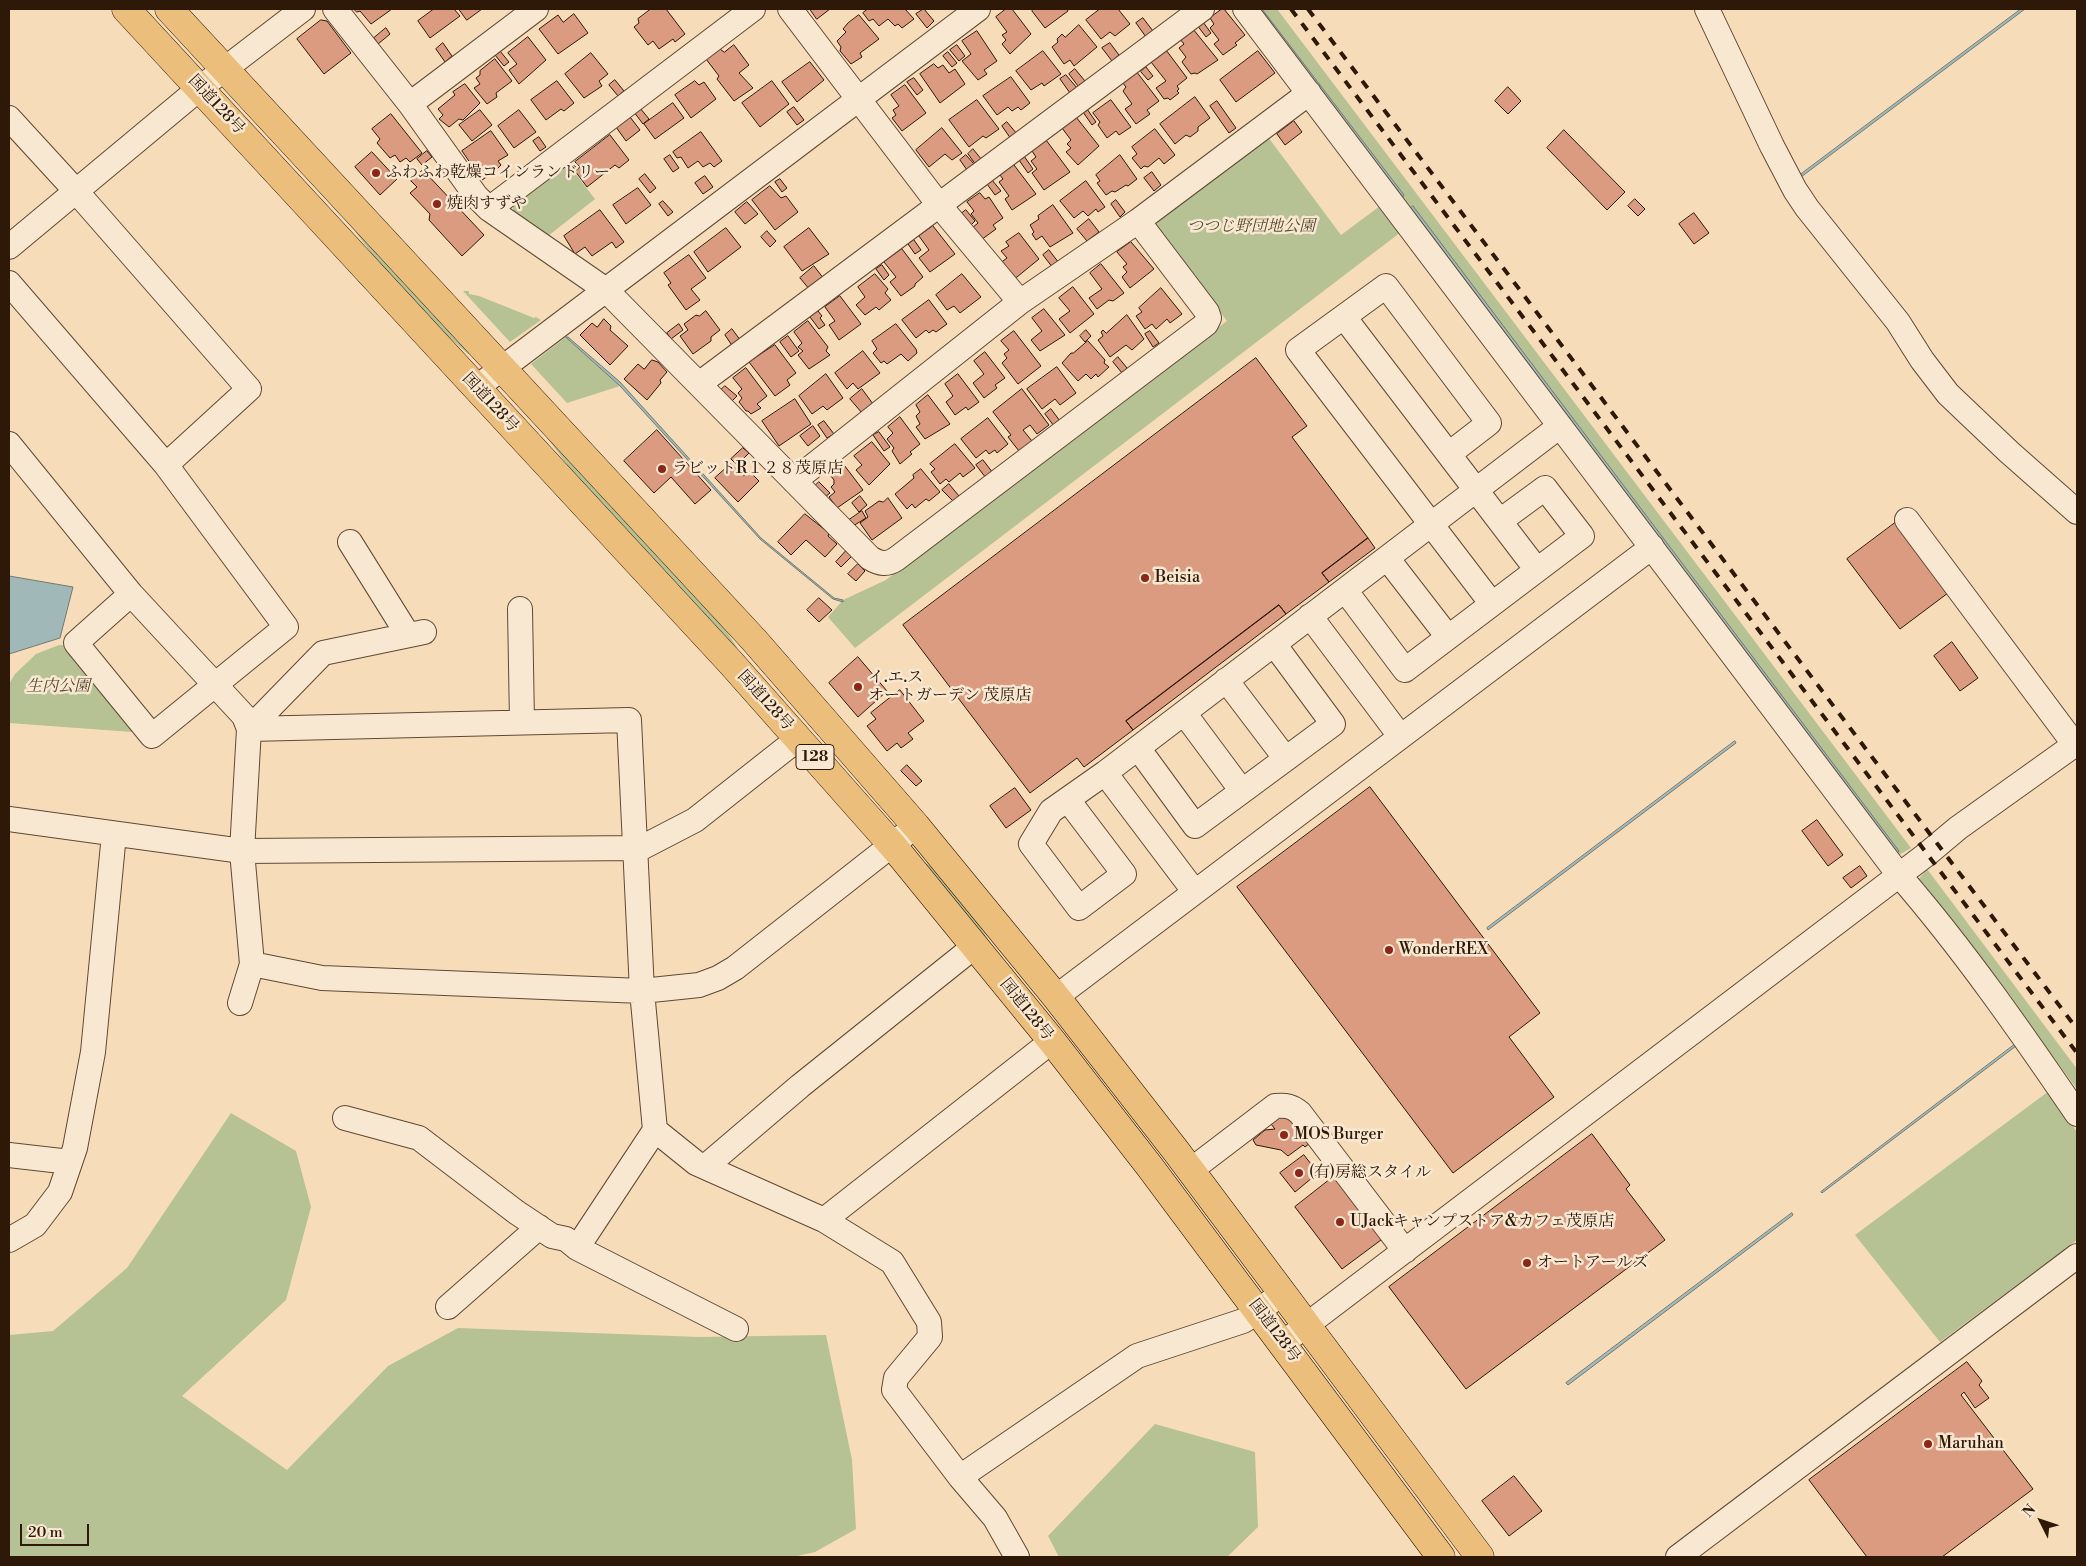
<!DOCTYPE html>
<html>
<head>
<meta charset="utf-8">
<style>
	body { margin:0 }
	#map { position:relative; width:2086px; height:1566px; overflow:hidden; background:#f6dcb8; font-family:"Libre Bodoni",serif }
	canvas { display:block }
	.frame { position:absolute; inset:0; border:10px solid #2e1808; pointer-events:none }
	.north { position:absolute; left:2016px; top:1496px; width:50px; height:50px; -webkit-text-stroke:4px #f9e8d1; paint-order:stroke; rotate:311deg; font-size:14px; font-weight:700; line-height:20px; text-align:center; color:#2e1808 }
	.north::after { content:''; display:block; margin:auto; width:18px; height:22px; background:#2e1808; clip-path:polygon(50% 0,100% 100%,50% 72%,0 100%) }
	.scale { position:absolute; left:20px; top:1524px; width:69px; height:22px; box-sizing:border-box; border:2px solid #2e1808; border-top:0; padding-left:6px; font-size:15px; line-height:18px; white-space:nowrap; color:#2e1808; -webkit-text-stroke:4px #f9e8d1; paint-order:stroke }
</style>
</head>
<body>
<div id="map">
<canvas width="2086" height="1566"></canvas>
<div class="frame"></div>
<div class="north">N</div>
<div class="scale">20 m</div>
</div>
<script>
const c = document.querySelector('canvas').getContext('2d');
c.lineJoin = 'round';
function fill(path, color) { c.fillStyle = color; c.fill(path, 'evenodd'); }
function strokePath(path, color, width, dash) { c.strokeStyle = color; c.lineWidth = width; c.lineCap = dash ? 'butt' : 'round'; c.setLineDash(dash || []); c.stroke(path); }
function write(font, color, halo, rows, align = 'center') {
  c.font = font + ' "Libre Bodoni","Noto Serif JP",serif'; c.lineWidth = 5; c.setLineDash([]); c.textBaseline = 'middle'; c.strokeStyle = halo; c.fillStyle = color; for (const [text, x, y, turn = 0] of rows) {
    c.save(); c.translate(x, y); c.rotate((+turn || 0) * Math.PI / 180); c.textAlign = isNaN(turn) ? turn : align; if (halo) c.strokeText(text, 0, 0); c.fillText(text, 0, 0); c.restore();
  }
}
fill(new Path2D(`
	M1258,9H1277L1911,848L1899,855L1897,853L1898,851Z
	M1268,137L1341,235L1380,206L1401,232L855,648L828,617L843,600L886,580L1227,321L1156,228L1157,221Z
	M567,163L595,199L548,236L513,211V204Z
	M344,217L471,354H468L424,315L386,272Z
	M463,291H469V294L479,296L534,318L536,317L534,316L541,320L510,342Z
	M566,337L620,386L567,403L531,364Z
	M545,435L714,614L737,647V649L735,650L587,491Z
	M59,645H75L146,733L9,723V684L15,674L36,654Z
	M924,863L928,864L956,889L995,950Z
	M1927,869L2077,1069V1089L1924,884L1921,886L1917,881Z
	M2049,1091L2077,1132V1240L1940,1342L1855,1235Z
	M231,1113L296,1151L311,1207L286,1300L182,1396L287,1470L388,1366L458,1328L699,1337L826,1335L852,1460L856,1529L815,1552L793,1557H9V1335L53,1331L127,1268Z
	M1155,1424L1255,1452L1258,1527L1227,1557H1059L1048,1536Z`), '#b6c294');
const water = new Path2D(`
	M1259,9H1262L1404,195L1403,197L1354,136Z
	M2021,9H2025L1801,177L1800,175Z
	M1413,206L1899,851L1897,853L1411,208Z
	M566,337H568L620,382L761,538L834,598L843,600V602L833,599L760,539L620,386Z
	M9,576L73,587L60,638L9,654Z
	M1735,741L1736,743L1488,930L1487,928Z
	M2014,1045L2016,1046L1822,1193L1821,1192Z
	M1792,1213L1793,1215L1568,1385L1566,1383Z`);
fill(water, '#a0b9b8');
strokePath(water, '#727972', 1);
const building = new Path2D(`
	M354,9H392L371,24L360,11L357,12Z
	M434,9H454L460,16L430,38L418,21Z
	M459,9H482L467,20Z
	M651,9H666L685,34L675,42L673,39L659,49L653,41L648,45L634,27L639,23L638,19Z
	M810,9H830L817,19Z
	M868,9H905L914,19L902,28L898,24L895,26L888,19L879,26L873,19L869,21L863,13Z
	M924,9L934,21L927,28L916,14Z
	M1006,9H1012L1031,34L1010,54L1002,44L1006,40L1002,35L1007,32L996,17Z
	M1034,9H1067L1068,11L1045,28L1032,11Z
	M1100,9H1118L1130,24L1115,36L1110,32L1101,39L1086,20Z
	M1222,9H1224L1245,35L1235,43L1237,45L1223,55L1214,44L1219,40L1210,28L1214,24L1210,18Z
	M574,14L588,33L558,54L539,29L558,15L563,22Z
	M859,15L879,39L860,53L862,57L851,64L840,51L841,47L837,41L846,32L843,29L848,23Z
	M1143,18L1153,31L1146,37L1136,23Z
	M321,20L327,21L351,53L324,74L297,39Z
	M1203,22L1211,33L1206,37L1197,25Z
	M1079,25L1097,47L1074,66L1070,60L1064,64L1052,47L1058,42L1057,39L1062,34L1065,37Z
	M386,28L390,34L378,44L374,38Z
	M1193,29L1218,60L1197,74L1195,73L1191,74L1182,62L1186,57L1179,48L1184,44L1180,39Z
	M977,31L997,61L984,70L987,74L978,80L962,61L971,54L962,41Z
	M528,37L546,60L519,84L509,70L517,64L508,53Z
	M443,43L452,56L445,62L436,49Z
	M1110,43L1119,55L1112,61L1102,48Z
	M734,45L749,65L739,73L753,88L734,101L717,79L719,76L706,59L720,49L724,52Z
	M957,45L965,56L959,61L950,50Z
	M1166,50L1187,78L1177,86L1179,89L1177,91L1179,93L1170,100L1168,98L1164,99L1156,88L1166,81L1151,62Z
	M500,51L509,62L504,66L495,55Z
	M1043,51L1061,74L1044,86L1042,83L1031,90L1016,71Z
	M1258,51L1275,73L1236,102L1220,80Z
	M948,52L957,63L952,67L943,56Z
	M591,53L608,74L599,81L602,86L584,98L565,74Z
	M495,59L512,81L496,93L497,97L487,104L474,88L480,84L476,78L480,75V71Z
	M810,62L824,80L797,102L782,82Z
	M934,64L938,68L943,65L949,73L955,69L965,84L940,103L920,74Z
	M1146,67L1153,76L1148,80L1141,72Z
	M1075,69L1085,81L1078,86L1069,74Z
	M1136,71L1159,101L1147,110L1150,114L1136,124L1125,109L1132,104L1123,91L1126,87L1122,82Z
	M1066,75L1077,88L1070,93L1060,79Z
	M1011,77L1030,103L1021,110L1018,107L1012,111L1008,107L997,115L983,96Z
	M914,78L923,90L917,95L907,82Z
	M615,80L624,91L618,96L609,85Z
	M557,81L574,103L564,111L561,109L546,120L531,100Z
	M695,81L699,85L704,82L716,99L691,118L675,95Z
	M772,81L789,104L760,127L742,103Z
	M465,84L480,103L463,120L459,119L449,127L439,119L443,115L438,109L455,95L453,92Z
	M905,85L926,113L902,131L892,118L896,115L893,110L899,106L891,95Z
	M1508,87L1521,101L1508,114L1495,101Z
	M1195,97L1210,118L1198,127V131L1190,137L1186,135L1175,144L1160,124Z
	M977,100L999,129L986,138L983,136L969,147L949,120Z
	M1111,100L1131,127L1119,135L1116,131L1107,138L1098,125L1100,122L1093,113Z
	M1217,101L1236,128L1229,133L1210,106Z
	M673,103L684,118L655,139L644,124Z
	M794,107L804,120L797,125L787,112Z
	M640,108L649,119L643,124L634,112Z
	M1087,109L1096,122L1092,125L1083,112Z
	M480,110L492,125L472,141L459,125Z
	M519,110L536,132L514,148L498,126Z
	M391,114L422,153L410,162L406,158L400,162L395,155L390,158L377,143L380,139L372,129Z
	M630,117L640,130L626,141L616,127Z
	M1076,117L1099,146L1078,165L1066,152L1071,148L1067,144L1071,140L1062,128Z
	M1294,121L1302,132L1285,145L1277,134Z
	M1007,122L1017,134L1011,139L1002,126Z
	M942,128L962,153L952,160L945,154L929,167L916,150Z
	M1155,129L1175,155L1164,164L1159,158L1148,167L1144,166L1141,169L1132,158L1137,154L1132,147Z
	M1564,130L1625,192L1607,210L1547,148Z
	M491,131L508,155L498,161L501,165L494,172L482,180L462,151Z
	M701,132L722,161L714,167L710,163L703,167L698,161L688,168L681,157L677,158L673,152Z
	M610,135L629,160L619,168L615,165L587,187L575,171L580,167L575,162Z
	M539,137L546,147L540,151L533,141Z
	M1046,140L1070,172L1044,190L1032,173L1037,169L1031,161L1036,157L1032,151Z
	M973,149L982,160L976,165L968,154Z
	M427,151L432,157L422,165L417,159Z
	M372,152L397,179L380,195L355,167Z
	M670,155L679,168L673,172L664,159Z
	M966,155L974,164L967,170L960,160Z
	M1120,155L1137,179L1128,186L1126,185L1115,192L1112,191L1106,195L1097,183L1100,181L1096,175Z
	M1024,156L1033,169L1028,173L1019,160Z
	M1014,165L1036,194L1012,210L1005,199L1009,196L999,182L1003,179L1000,175Z
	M423,170L484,235L462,256L429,220L430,214L410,193L417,187L411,181Z
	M1152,172L1161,185L1154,191L1144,178Z
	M645,174L656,188L650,193L639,179Z
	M705,176L713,187L703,194L695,183Z
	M780,179L787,188L782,192L775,182Z
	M992,180L1001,191L995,195L987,184Z
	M1086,181L1105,207L1098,212L1096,209L1088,216L1083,211L1074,218L1060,201Z
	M770,186L781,198L786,196L798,212L775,230L752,200Z
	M638,188L651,205L626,224L613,205Z
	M980,193L985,199L989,197L1003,218L993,225L996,229L981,240L972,228L978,223L971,214L974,211L967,202Z
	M1635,199L1645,209L1638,216L1628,206Z
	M1116,200L1125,212L1120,217L1111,204Z
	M663,201L673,212L668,216L659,204Z
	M747,202L758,214L745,224L735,212Z
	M1053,205L1073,233L1050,247L1042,236L1036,240L1032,234L1034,232L1030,225L1039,219L1038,216Z
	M600,210L624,242L616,248L612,242L592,256L585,247L575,254L564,236Z
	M966,210L975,221L970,226L961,214Z
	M1694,213L1709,233L1694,244L1679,224Z
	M1089,219L1099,232L1087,241L1077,229Z
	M933,226L955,254L930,272L919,258L929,250L919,236Z
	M726,228L741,247L708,272L694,252Z
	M809,228L829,254L802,271L784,247Z
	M767,231L776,241L770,247L761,237Z
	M1019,233L1039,259L1012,281L999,264L1007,258L1001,251L1009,246L1006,242Z
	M914,240L921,250L915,254L908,244Z
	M1131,242L1154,269L1130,288L1122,277L1127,272L1123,267L1127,264L1117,252Z
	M902,249L923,277L915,284V286L901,296L890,282L896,277L884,262Z
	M1049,250L1059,263L1053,268L1043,255Z
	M689,255L706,278L691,289L700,300L686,310L668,285L671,283L664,273Z
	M1101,264L1124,293L1113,301L1109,300L1097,309L1089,298L1102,289L1090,273Z
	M882,265L889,275L884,280L876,269Z
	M814,266L824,279L810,290L800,278Z
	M875,274L888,289L885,293L891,300L879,310L876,307L865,315L856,305L865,297L858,287Z
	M962,274L981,297L960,313L954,306L947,310L936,295Z
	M1073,287L1094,314L1070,333L1059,319L1070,311L1059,298Z
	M1161,288L1182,314L1170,323L1167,319L1156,329L1152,324L1145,329L1136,316L1142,312L1139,308Z
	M840,296L861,324L839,340L829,325L835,321L825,307Z
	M929,300L947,324L936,332L933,330L929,333L926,330L916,338L902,320Z
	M1044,309L1065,335L1040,351L1031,340L1042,331L1032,318Z
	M706,311L720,330L711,337V341L693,354L680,336L688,330L684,324L696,315L699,316Z
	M818,311L822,316L820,318L825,325L819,329L810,317Z
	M1127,315L1144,339L1132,350L1126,345L1110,357L1098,340L1103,336L1101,332L1103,330L1106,333Z
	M604,319L611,326L610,330L628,346L610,365L580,335L592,323L597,327Z
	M808,321L828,347L826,351L830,355L809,369L798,355L803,351L798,347L802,343L794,332Z
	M679,324L683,330L671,339L667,333Z
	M896,324L916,349L917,353L908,361L901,354L887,364L884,361L881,363L873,353L877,349L872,341Z
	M732,329L741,341L733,347L725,335Z
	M1086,330L1091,336L1085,342L1080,336Z
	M1014,331L1041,366L1018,384L1002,363L1007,358L1004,354L1009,350L1001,341Z
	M1150,331L1159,343L1153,347L1145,334Z
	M788,336L799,351L791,357L780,342Z
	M1088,341L1105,360L1104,363L1109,367L1098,377L1096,374L1091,379L1086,374L1078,381L1062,363L1071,353H1073Z
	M775,345L796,373L787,380L790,385L775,396L749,362Z
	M863,351L880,373L858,389L853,383L847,389L835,373Z
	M985,352L1005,378L995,385L997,388L984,398L973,383L984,374L974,361Z
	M1118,357L1127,368L1122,373L1113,362Z
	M1256,358L1307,426L1292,437L1368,538L1322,573L1329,582L1286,614L1279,605L1126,721L1133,730L1084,767L1077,758L1030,793L903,625Z
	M652,360L658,362L667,372L660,380L661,383L647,400L624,379L638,364L644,369Z
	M1057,367L1076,393L1060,405L1055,399L1042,409L1027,389Z
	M746,368L767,396L757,404L761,408L751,414L748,411H746L739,402L742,398L738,393L742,389L733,378Z
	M826,374L843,398L827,410L823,406L812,414L799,396Z
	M958,374L979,402L968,410L966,407L955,415L946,402L953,396L945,384Z
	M725,386L737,396L732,401L720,391Z
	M862,389L873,404L862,413L850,399Z
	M1022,389L1049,425L1037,434L1030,425L1023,430L1032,441L1019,451L1008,437L1011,435L993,412Z
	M928,395L950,424L925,439L916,427L920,424L916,416L920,412L916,405Z
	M795,399L811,424L779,446L762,421Z
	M1051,409L1060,421L1054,426L1045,414Z
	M900,417L920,444L910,452L912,454L900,464L892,451L894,448L887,439L893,433L888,427Z
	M988,418L1008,444L997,453L995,450L989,454L986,450L976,458L961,439Z
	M824,421L834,434L827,438L818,425Z
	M813,426L820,436L808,446L800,436Z
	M657,430L711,490L695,504L671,477L654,493L624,461Z
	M879,432L890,447L884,451L873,435Z
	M872,442L890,464L869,485L856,470L862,465L854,456Z
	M955,444L975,468L963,477L960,473L949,482L946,479L940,484L931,472L935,469L930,464Z
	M743,448L749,453L737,465L731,459Z
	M983,460L993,473L986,478L976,465Z
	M841,461L863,490L837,508L829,497L835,492L831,487L834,484V480L827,471Z
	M731,464L744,476L749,471L759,481L738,502L715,478Z
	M921,469L940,492L929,501L926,499L915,508L912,504L907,509L895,494L914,478L913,475Z
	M819,482L830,493L825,497L814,487Z
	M949,484L959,496L953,501L942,490Z
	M860,496L867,505L859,512L852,503Z
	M888,498L902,518L872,540L860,523L868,517L865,511L879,501L883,502Z
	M862,511L866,518L853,526L849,520Z
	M805,514L829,533L828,536L837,544L825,557L806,540L791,555L778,542Z
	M1895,523L1948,593L1900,629L1847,559Z
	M1368,538L1375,548L1329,582L1322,573Z
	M846,551L852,556L841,567L836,562Z
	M858,564L865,571L856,581L848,574Z
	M819,598L832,610L819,622L807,610Z
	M1279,605L1286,614L1133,730L1126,721Z
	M1952,642L1978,678L1960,691L1934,656Z
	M858,657L887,691L858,717L829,683Z
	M900,690L924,721L908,733L913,739L901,748L897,743L887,751L867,726L876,719L871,713Z
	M907,765L922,781L916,786L901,771Z
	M1370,787L1540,1013L1509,1037L1554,1097L1453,1173L1237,887Z
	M1015,788L1031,810L1006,828L990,806Z
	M1817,820L1843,855L1828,866L1802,831Z
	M1860,866L1867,876L1851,888L1843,878Z
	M1284,1112L1310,1143L1305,1147L1303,1145L1288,1156L1281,1150L1256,1145L1253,1140L1265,1130L1275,1129L1271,1124Z
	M1592,1134L1630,1185L1626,1189L1665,1240L1466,1389L1389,1287Z
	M1304,1155L1318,1173L1295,1192L1280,1173Z
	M1337,1174L1385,1237L1342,1269L1295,1207Z
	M1967,1362L1982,1381L1979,1385L1989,1398L1975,1408L1964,1392L1961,1395L2033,1489L1942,1557H1867L1809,1480Z
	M1514,1476L1542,1511L1509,1536L1482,1501Z`);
fill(building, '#da9b81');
strokePath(building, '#2e1808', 1);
const minor = new Path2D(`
	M335,9L410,104L476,196L489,209L606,290L870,558C880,564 887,565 896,559L1206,324L1209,318L1207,312L1138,221
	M790,9L939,205L1020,302
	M1245,9L1899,875C1964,950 2021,1032 2077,1114
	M1707,9L1772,146L1795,190L1807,208L1898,322L1922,360L1948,394L2009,452L2077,512
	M410,104L536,9
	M9,118L75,190L249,389L166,465
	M489,209L753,9
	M9,247L200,88L303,9
	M9,283L166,465L286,627L152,736L76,643L131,594
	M1344,317L1537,570
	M699,384L1202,9
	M476,388L978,9
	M9,444L131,594L244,716L249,729L242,851L252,964L240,1003
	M1449,454L1489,423L1386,286L1298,350L1492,604
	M794,481L1020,302L1138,221L1309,93
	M1907,520L2075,745
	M350,542L408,635
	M1387,558L1448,637
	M1345,590L1405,670L1582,536L1545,488L1500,521
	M520,609L522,722
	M1310,616L1400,736
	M1226,680L1286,759
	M1184,713L1242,791
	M249,729L629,720L642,991L655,1130L696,1163L824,1220L892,1262L929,1322L930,1337L896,1378L894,1390L960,1477L995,1518L1017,1557
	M249,729L323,653L424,632
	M1138,748L1195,826L1333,724L1274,644
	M1105,773L1194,891
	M1068,800L1124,874L1079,908L1031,844L1051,811L1105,773L1560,426
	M9,819L242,851L641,848L695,820L799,738
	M252,964L322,978L642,991L699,985L718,978L735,968L916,826
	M1056,997L1652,547
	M345,1118L419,1138L516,1212L552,1236L566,1239L577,1248L655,1130
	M9,1155L70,1162
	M705,1167L800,1086L975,946
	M1191,1170L1275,1106C1286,1105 1292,1106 1300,1113L1405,1251
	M824,1220L1052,1041
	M9,1240L35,1225L60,1192L75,1148L93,1052L114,834
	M577,1248L736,1329
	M448,1307L539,1227
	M1283,1343L1927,854L1958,828L2077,743
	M960,1477L1137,1356L1243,1321L1259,1311L1283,1292
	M1678,1557L2077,1256`);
const highway = new Path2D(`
	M126,9L732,664L893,846L1052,1041L1150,1167L1441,1557
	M169,9L754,640L916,826L1056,997L1176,1151L1480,1557`);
strokePath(minor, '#604934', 26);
strokePath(highway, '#2e1808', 29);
strokePath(minor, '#f9e8d1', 24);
strokePath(highway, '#ebbe7c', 28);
strokePath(new Path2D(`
	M1291,9L2077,1053
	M1308,9L2077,1029`), '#2e1808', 4, [9, 9]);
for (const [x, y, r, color] of [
	[376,173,5,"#8f2418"],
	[437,204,5,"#8f2418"],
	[662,469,5,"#8f2418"],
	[1145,578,5,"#8f2418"],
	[858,687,5,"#8f2418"],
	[1389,950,5,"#8f2418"],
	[1284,1135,5,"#8f2418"],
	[1299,1173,5,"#8f2418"],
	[1340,1222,5,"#8f2418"],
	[1527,1263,5,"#8f2418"],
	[1928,1444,5,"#8f2418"]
]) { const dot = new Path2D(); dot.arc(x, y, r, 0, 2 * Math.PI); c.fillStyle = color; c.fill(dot); strokePath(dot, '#f9e8d1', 2); }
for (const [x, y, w] of [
	[815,757,38]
]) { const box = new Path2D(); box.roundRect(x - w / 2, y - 12.5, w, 25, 4); c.fillStyle = '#f9e8d1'; c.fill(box); strokePath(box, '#2e1808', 1); }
write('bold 15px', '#2e1808', null, [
	["128",815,757]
]);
write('16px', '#2e1808', '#f9e8d1', [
	["国道128号",216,105,47],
	["国道128号",490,403,47],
	["国道128号",765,701,48],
	["国道128号",1026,1010,51],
	["国道128号",1274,1331,53]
]);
write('16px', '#2e1808', '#f9e8d1', [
	["ふわふわ乾燥コインランドリー",386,173],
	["焼肉すずや",447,204],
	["ラビットR１２８茂原店",672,469],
	["Beisia",1155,578],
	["イ.エ.ス",868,678],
	["オートガーデン 茂原店",868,696],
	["WonderREX",1399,950],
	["MOS Burger",1294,1135],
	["(有)房総スタイル",1309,1173],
	["UJackキャンプストア&カフェ茂原店",1350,1222],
	["オートアールズ",1537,1263],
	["Maruhan",1938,1444]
], 'left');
write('italic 16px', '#574b32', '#f9e8d1', [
	["つつじ野団地公園",1251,227],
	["生内公園",58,687]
]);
</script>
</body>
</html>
